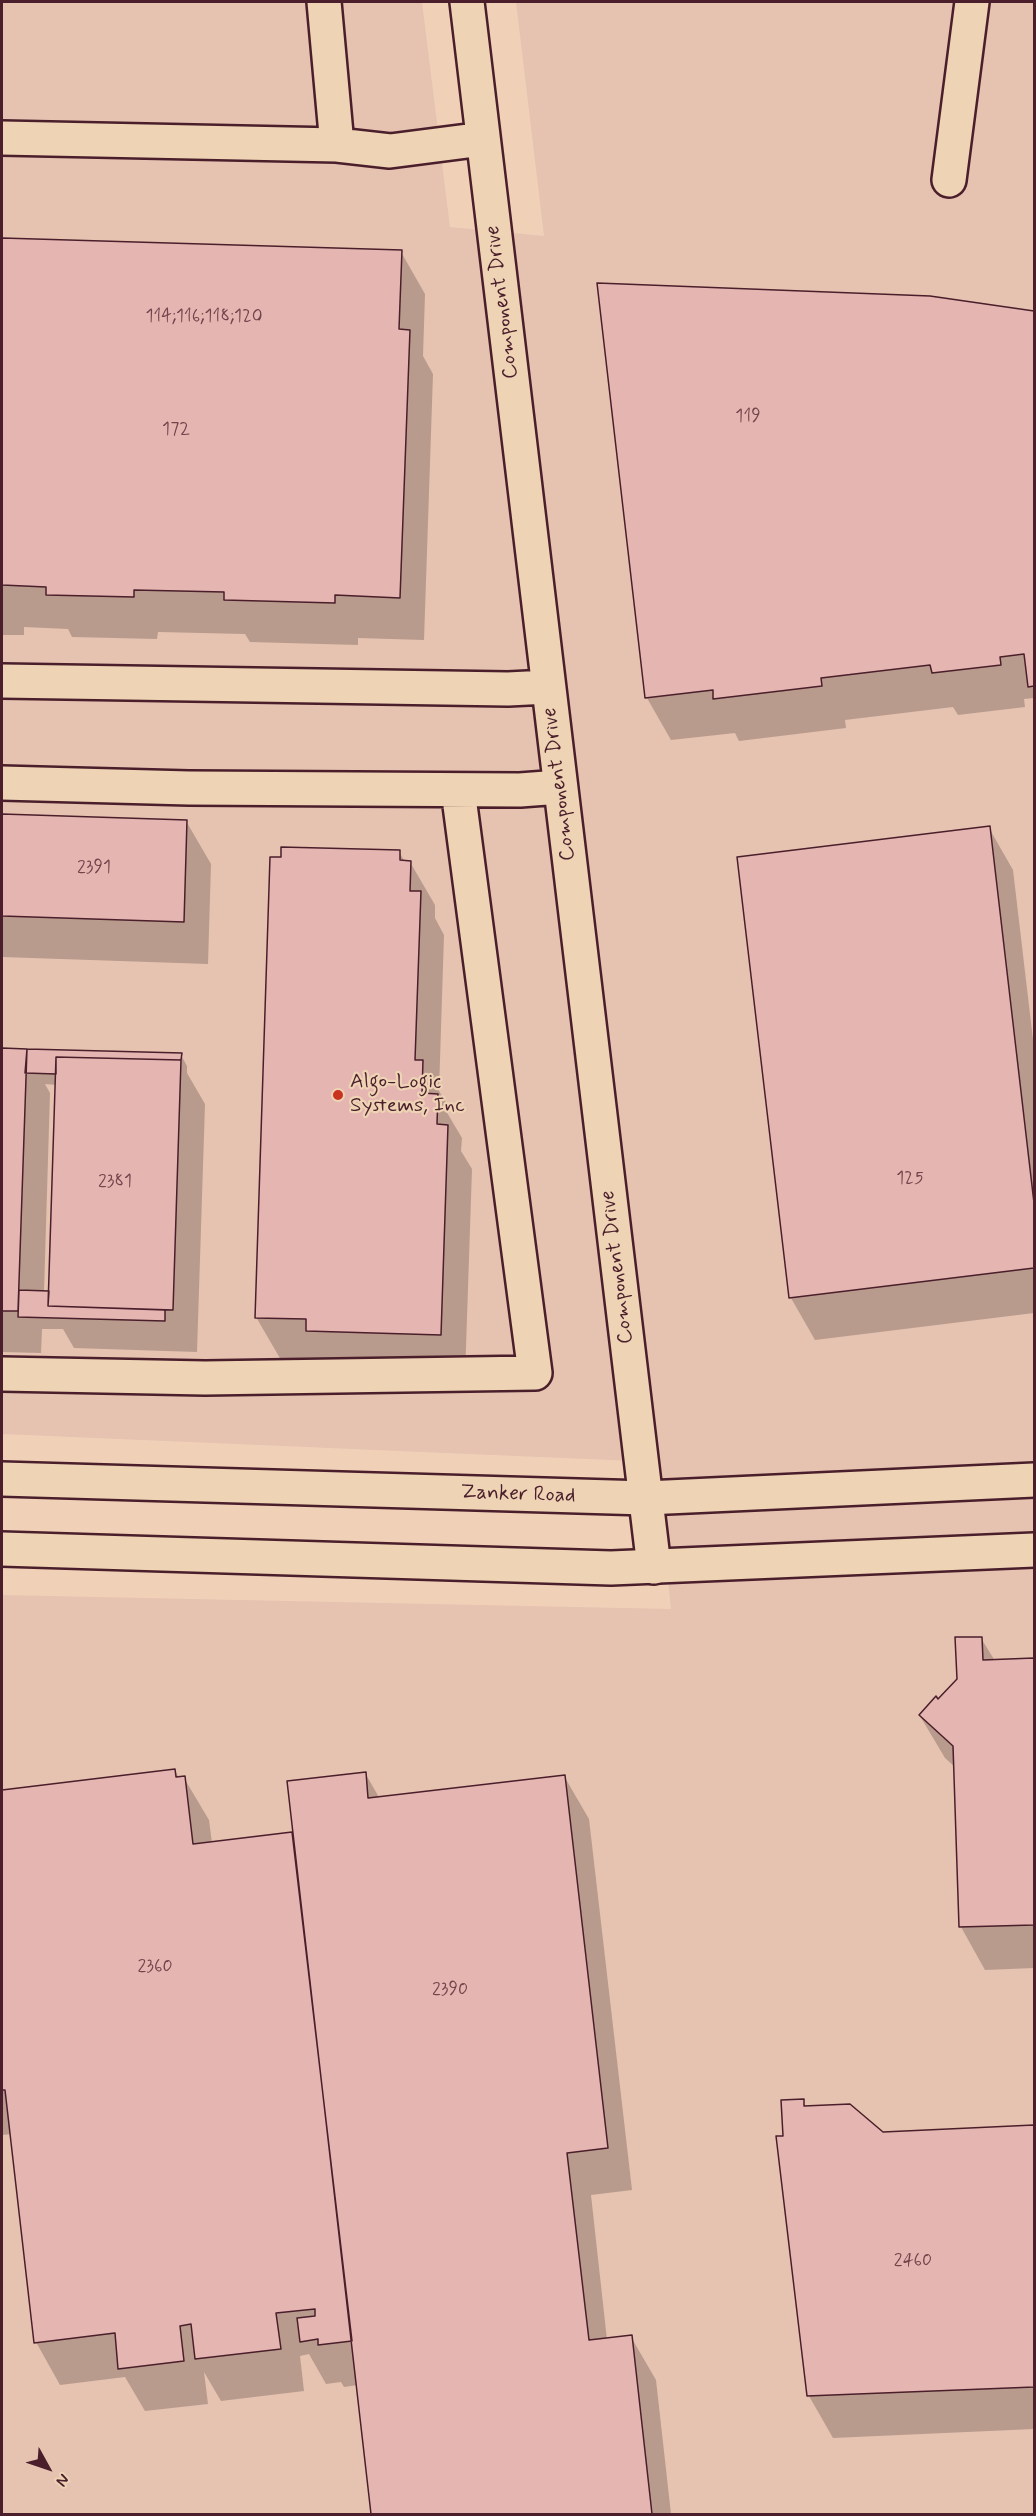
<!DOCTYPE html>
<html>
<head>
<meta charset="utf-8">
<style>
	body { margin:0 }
	#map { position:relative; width:1036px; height:2516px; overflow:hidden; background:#f0d1b8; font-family:Mynerve,sans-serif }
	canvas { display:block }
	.frame { position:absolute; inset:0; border:3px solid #4a1f2b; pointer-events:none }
	.north { position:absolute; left:18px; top:2438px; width:60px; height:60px; -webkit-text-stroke:4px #eed3b5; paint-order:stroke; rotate:130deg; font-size:16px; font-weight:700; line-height:24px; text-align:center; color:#4a1f2b }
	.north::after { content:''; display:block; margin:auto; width:21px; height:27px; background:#4a1f2b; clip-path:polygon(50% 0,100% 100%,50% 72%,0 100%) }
</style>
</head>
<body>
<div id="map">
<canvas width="1036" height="2516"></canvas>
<div class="frame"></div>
<div class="north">N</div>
</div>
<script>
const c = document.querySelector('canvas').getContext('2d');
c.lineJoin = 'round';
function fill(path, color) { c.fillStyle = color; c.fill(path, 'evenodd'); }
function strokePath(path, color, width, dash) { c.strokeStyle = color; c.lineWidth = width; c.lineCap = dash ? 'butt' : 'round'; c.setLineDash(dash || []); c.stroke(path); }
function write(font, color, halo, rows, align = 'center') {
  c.font = font + ' Mynerve,sans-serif'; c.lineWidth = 4.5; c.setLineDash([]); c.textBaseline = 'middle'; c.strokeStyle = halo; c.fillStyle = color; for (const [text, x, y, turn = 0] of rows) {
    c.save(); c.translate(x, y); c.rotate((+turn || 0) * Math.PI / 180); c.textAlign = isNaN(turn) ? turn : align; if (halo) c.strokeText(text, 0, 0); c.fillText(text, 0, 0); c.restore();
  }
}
fill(new Path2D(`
	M2,2H422L450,227L544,236L516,2H1034V2514H2V1595L671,1609L656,1462L2,1434Z`), '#e6c2b0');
fill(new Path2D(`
	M2,240L401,252L425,294L423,356L433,374L424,640L358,638V645L250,642L245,634L158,632L157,639L72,637L68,629L24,627V635H2Z
	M930,298L982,303L1034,314V698L1024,699L1025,707L958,715L953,707L845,720L846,728L739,741L735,733L671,740L647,698Z
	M2,816L186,821L211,864L208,964L2,957Z
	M989,828L1013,870L1034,1048V1313L815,1340L791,1298Z
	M399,852L405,862H410L435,905V918L444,935L439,1091L447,1104L446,1111L462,1138L461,1151L472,1169L465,1377L325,1361L281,1360L256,1317Z
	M2,1050L181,1055L187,1066V1073L205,1104L197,1352L74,1348L63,1329H42L41,1353L2,1352ZM45,1084L57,1085L50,1292H44L50,1093Z
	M981,1638L995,1661L1034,1660V1968L985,1970L961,1927L955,1767L945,1758L920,1716L958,1679Z
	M175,1770L179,1778H184L209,1820L212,1843L294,1833L365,1773L380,1799L564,1776L589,1819L632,2190L591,2195L607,2340L631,2337L656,2380L671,2514H373L358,2385L344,2387L341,2382L326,2384L309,2354L300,2356L304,2391L221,2401L204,2372L208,2404L145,2411L125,2377L60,2385L36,2342L12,2134L2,2135V2091L12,2090V2087L2,2088V1791Z
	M803,2101L806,2107L882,2134L1034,2127V2429L833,2438L809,2396L785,2137Z`), '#0003');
const building = new Path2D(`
	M2,238L402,250L399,329L410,330L400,598L335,595V603L224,600V592L134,590V597L46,595V587L2,585Z
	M597,283L930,296L1034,311V686L1028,687L1024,654L1000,657L1001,665L932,673L930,665L821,678L822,686L713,699V690L645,698Z
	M2,814L187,820L184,922L2,916Z
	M990,826L1034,1203V1268L789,1298L737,857Z
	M281,847L400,850V860L411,861L410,891H421L415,1060H423L422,1093L438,1094L437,1124L448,1125L441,1335L306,1331V1319L255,1318L270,857H281Z
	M2,1048L27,1049L18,1311H2Z
	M27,1049L182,1053L181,1060L56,1057V1074L25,1073Z
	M56,1057L181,1060L173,1310L48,1306Z
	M19,1290L49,1291L48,1306L165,1310V1321L18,1317Z
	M955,1637H982L983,1660L1034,1658V1925L959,1927L953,1746L919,1715L936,1696L938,1699L957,1679Z
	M175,1769L176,1777L185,1776L193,1844L292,1832L352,2341L318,2345V2339L300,2342L297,2318L315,2316V2309L276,2313L281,2349L195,2359L191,2324L180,2326L184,2361L118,2369L115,2333L34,2343L5,2090H2V1790Z
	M366,1772L368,1798L565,1775L608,2148L567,2153L589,2340L632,2335L652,2514H371L287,1781Z
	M804,2099V2106L850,2104L883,2132L1034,2125V2387L807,2396L776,2136H783L781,2100Z`);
fill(building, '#e5b5b1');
strokePath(building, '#4a1f2b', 1.5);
const minor = new Path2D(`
	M324,2L337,145
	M467,2L654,1567
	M2,138L337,145L390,151L483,139
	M949,180L972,2
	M2,681L508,689L548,687
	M2,783L189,788L520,790L560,787
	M2,1374L205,1378L535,1373L458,790`);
const major = new Path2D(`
	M2,1479L646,1498L1034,1480
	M2,1549L611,1568L1034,1550`);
strokePath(minor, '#4a1f2b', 38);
strokePath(major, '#4a1f2b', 38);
strokePath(minor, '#eed3b5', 33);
strokePath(major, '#eed3b5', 33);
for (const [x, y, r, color] of [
	[338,1095,6,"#c8321e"]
]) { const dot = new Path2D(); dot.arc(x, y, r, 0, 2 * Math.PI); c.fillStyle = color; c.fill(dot); strokePath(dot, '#eed3b5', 2); }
write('18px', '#71444c', null, [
	["114;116;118;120",204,317],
	["119",748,417],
	["172",176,430],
	["2391",94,868],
	["125",910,1179],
	["2381",115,1182],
	["2360",155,1967],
	["2390",450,1990],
	["2460",913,2261]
]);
write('21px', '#4a1f2b', '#eed3b5', [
	["Component Drive",503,302,-97],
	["Component Drive",560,784,-97],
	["Component Drive",618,1267,-97],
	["Zanker Road",518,1495,2]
]);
write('21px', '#4a1f2b', '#eed3b5', [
	["Algo-Logic",350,1083],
	["Systems, Inc",350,1107]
], 'left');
</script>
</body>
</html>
